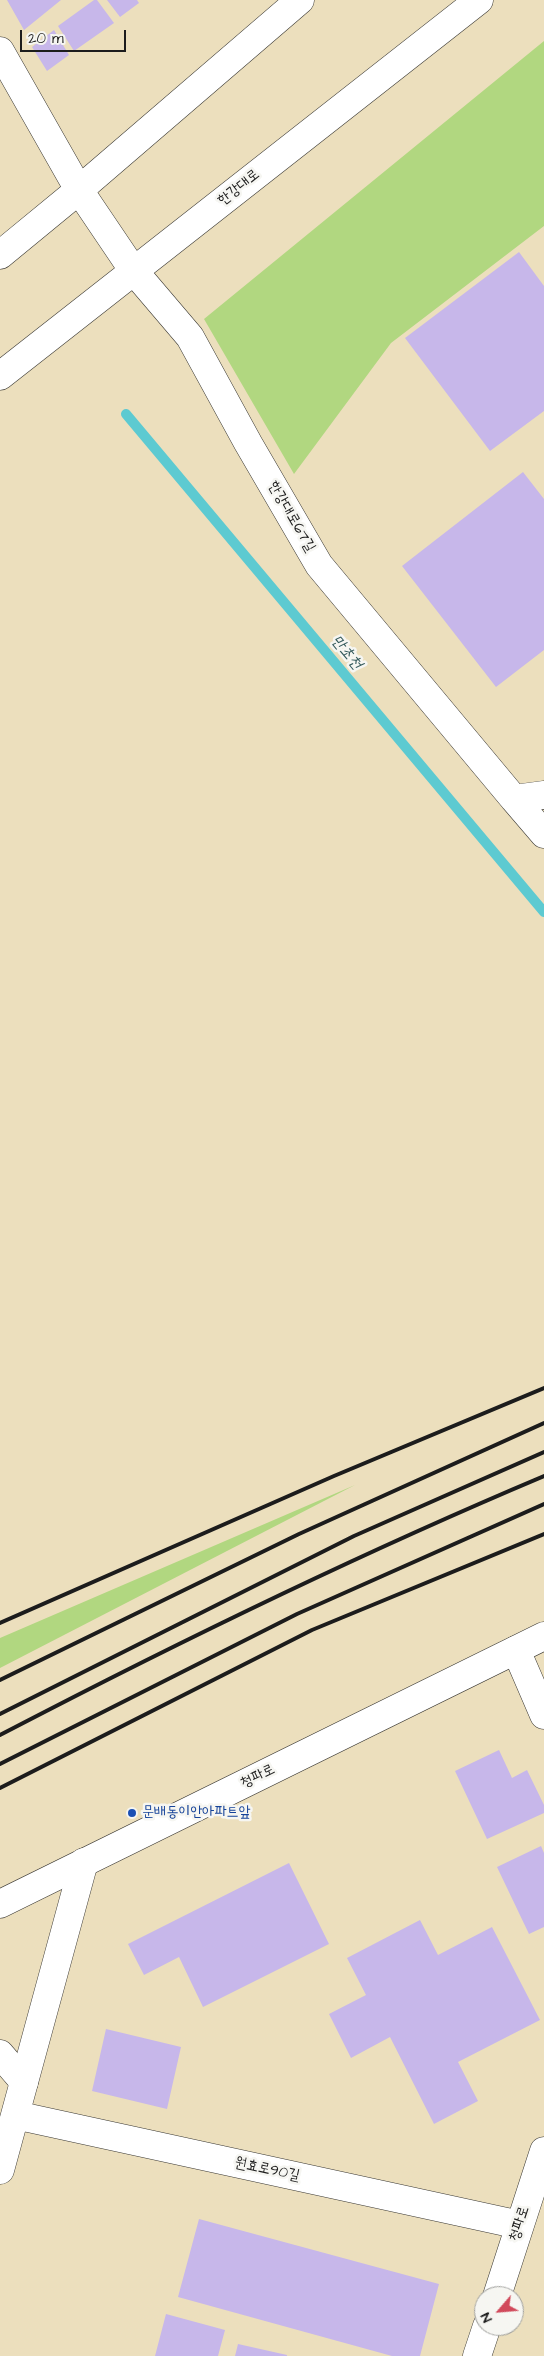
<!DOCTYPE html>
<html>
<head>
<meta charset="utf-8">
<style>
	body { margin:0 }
	#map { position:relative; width:544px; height:2356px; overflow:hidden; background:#ecdfbd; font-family:"Architects Daughter",sans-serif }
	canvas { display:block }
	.north { position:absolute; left:474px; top:2286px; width:50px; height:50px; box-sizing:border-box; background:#f6f6f2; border:1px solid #9f9f9c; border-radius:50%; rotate:243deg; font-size:14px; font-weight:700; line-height:20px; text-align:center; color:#1c1c1c }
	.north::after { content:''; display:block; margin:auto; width:18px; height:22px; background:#d1495b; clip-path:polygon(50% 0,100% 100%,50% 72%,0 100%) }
	.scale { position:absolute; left:20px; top:30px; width:106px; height:22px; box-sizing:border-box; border:2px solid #1c1c1c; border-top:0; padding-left:6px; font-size:15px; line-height:18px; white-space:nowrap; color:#1c1c1c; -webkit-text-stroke:4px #f6f6f2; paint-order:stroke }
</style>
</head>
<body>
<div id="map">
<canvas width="544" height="2356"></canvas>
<div class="north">N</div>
<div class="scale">20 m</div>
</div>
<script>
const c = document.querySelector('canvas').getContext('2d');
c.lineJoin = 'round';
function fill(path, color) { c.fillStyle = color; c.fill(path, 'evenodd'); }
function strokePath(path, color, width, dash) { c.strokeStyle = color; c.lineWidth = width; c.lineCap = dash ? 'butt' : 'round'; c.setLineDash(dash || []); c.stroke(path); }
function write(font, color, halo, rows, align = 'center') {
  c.font = font + ' "Architects Daughter","Poor Story",sans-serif'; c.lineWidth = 5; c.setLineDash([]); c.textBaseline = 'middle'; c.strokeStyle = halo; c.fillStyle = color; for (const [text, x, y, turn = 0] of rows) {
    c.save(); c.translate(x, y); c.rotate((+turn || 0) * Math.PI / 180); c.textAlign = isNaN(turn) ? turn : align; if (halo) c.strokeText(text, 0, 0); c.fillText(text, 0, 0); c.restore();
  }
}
fill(new Path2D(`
	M544,41V226L391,343L294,474L204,319Z
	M355,1485L0,1668V1638Z`), '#b1d780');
strokePath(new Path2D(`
	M126,414L544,912`), '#5dcad1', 10);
fill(new Path2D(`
	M7,0H61L24,30Z
	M94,0H97L114,23L74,51L58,26Z
	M107,0H137L139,3L120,17Z
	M54,30L69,55L47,71L32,47Z
	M519,252L544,286V411L490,451L405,338Z
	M523,472L544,499V650L496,687L402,566Z
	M499,1750L512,1778L527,1770L544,1805V1813L487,1839L455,1771Z
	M541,1846L544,1853V1927L529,1934L497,1867Z
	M289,1863L329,1944L203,2007L179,1957L144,1975L128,1944Z
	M420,1920L438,1955L492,1927L540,2020L458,2062L478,2101L434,2124L390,2037L351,2058L329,2014L366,1995L347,1958Z
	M106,2029L181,2047L167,2109L92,2091Z
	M199,2219L439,2284L420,2356H392L178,2297Z
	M166,2314L225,2330L218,2356H155Z
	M238,2344L287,2355V2356H235Z`), '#c7b7ea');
const street = new Path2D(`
	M0,51L79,190L133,270L190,337L248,443L319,565L514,799L544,795
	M514,799L544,834
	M516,1650L544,1715
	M15,2115L520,2225
	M0,2170L84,1862
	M497,2296L544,2151
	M477,2356L487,2326`);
const secondary = new Path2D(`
	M0,2054L24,2082`);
const primary = new Path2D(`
	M0,255L79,190L300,0
	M0,376L479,0
	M0,1904L544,1636`);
strokePath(street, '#3b3934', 29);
strokePath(secondary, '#3b3934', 29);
strokePath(primary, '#3b3934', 29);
strokePath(street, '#fff', 28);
strokePath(secondary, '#fff', 28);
strokePath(primary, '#fff', 28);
strokePath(new Path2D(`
	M0,1623L334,1476L544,1388
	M0,1680L299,1534L544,1423
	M0,1714L354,1536L544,1452
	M0,1735C178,1642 359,1554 544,1476
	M0,1764L297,1614L544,1504
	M0,1788L312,1630L544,1534`), '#1c1c1c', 4);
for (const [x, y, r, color] of [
	[132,1813,5,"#1a4fb4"]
]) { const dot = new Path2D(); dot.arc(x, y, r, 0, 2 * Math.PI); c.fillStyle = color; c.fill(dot); strokePath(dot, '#f6f6f2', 2); }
write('15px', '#1c1c1c', '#f6f6f2', [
	["한강대로",239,188,-38],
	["한강대로67길",291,517,60],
	["청파로",258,1777,-26],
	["원효로90길",267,2170,12],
	["청파로",520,2224,-72]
]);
write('15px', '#164399', '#f6f6f2', [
	["문배동이안아파트앞",142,1813]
], 'left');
write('italic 16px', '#33595b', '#f6f6f2', [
	["만초천",346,653,50]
]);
</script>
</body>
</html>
